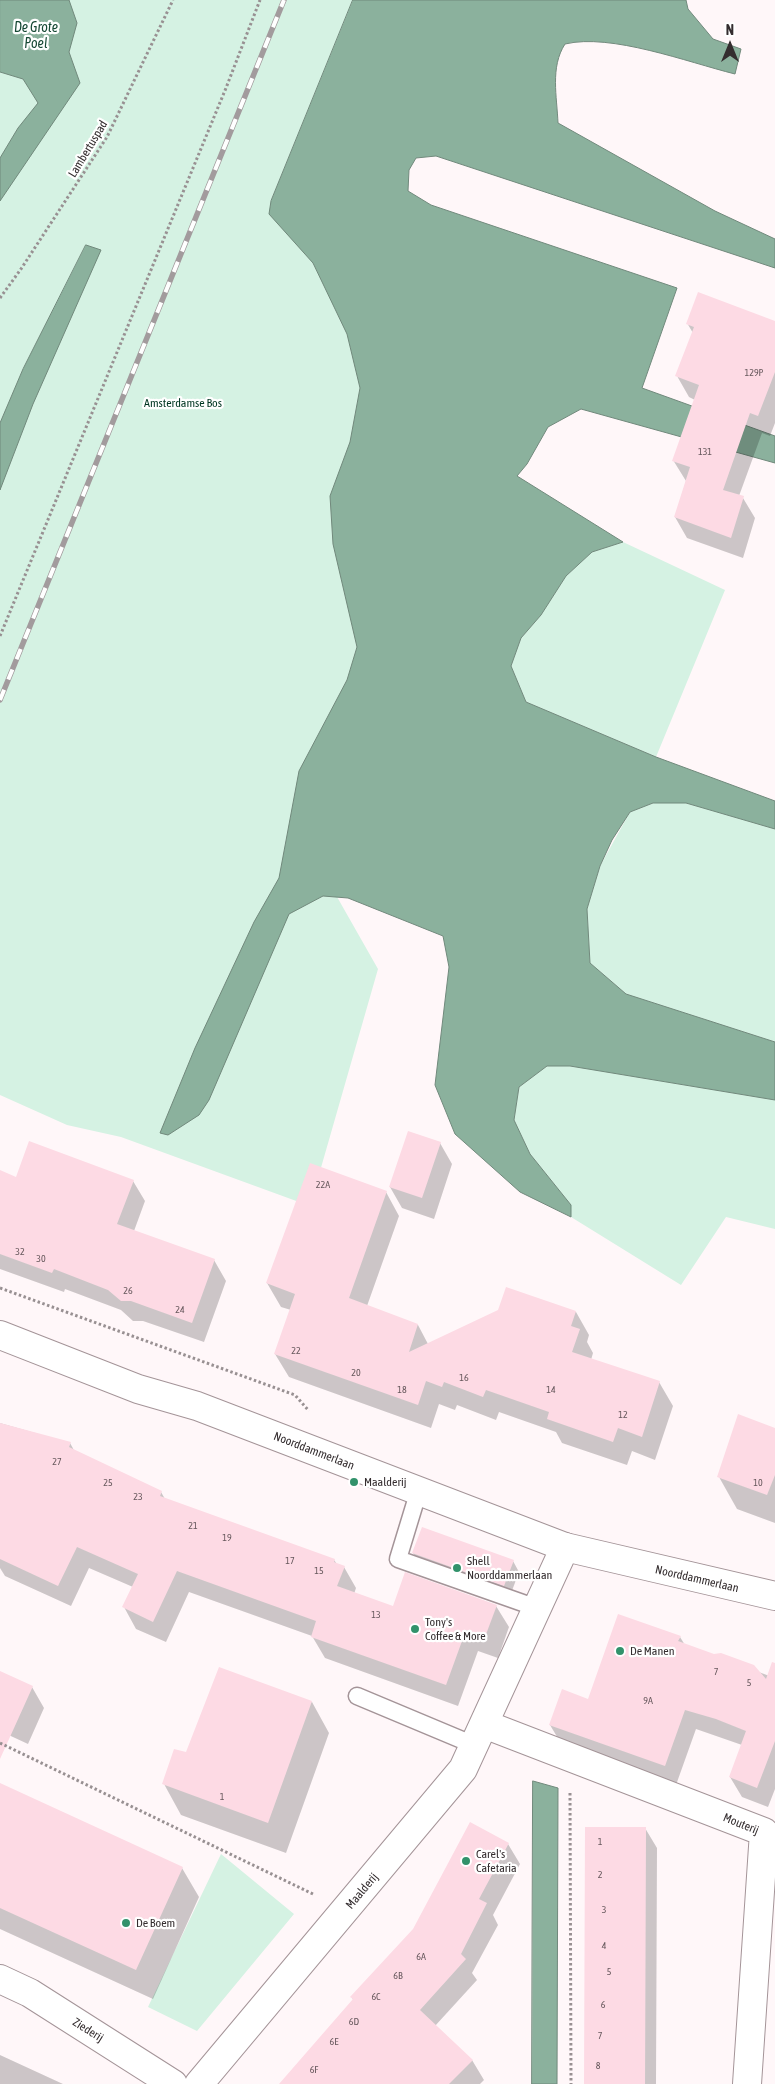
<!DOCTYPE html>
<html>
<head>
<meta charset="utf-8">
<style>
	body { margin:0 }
	#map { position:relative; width:775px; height:2084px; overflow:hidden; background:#fff7f9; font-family:"Asap Condensed",sans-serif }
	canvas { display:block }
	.north { position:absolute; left:705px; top:20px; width:50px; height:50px; -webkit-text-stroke:4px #fff; paint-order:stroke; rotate:0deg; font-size:14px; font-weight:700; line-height:20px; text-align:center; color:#342d2f }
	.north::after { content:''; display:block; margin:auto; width:18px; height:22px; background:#342d2f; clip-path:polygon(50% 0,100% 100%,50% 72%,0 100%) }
</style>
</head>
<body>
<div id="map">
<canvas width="775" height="2084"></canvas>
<div class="north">N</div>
</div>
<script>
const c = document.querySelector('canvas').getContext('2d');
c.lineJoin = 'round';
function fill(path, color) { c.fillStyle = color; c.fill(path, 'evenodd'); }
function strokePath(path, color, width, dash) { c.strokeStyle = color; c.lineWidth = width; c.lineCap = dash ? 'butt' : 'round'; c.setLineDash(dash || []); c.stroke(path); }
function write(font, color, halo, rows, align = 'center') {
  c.font = font + ' "Asap Condensed",sans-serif'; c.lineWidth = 4.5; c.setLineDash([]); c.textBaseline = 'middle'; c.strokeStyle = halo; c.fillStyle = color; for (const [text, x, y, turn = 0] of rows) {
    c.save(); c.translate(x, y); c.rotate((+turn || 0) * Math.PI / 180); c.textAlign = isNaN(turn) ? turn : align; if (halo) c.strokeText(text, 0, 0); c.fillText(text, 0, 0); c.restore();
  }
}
fill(new Path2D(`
	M0,0H355L305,254L313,262L320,277L396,398L360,708L307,844L378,969L310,1206L121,1137L67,1125L0,1095Z
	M623,542L725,590L656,757L526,702L511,666L521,638L541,615L566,576L592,552Z
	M653,803H686L775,829V1042L626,994L590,963L587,909L600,866L630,812Z
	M547,1066H570L775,1100V1229L726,1217L681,1285L571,1217V1205L530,1154L514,1120L519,1087Z
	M221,1854L294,1914L197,2031L148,2007Z`), '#d5f2e3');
const water = new Path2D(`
	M0,0H69L77,23L69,52L80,83L0,201V158L18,128L38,103L23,79L0,72Z
	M353,0H686L688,9L713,39L741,49L735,74C687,62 611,33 565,44C550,67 557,97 558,123L715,211L775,239V268L436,156L416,158L409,170L408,191L431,205L677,288L642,388L775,436V463L581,409L548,427L527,464L517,476L623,542L592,552L566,576L541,615L521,638L511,666L526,702L656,757L775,801V829L686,803H653L630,812L612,840L600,866L587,909L590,963L626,994L775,1042V1100L570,1066H547L519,1087L514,1120L530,1154L571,1205V1217L520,1192L455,1134L435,1085L449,967L443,936L348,898L323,896L289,914L209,1100L199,1115L168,1135L160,1133L195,1048L254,922L279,878L299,771L347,680L357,647L333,544L330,496L350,442L360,388L347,334L313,263L269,214L271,201Z
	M86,245L101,250L33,404L0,490V423L23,369Z
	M533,1781L558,1788L557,2084H532Z`);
fill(water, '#8bb19d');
strokePath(water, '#71897c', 1);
fill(new Path2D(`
	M775,322V423L770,436L762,433L739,496L743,498L755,518L743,558L687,538L675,517L686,481L673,460L695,400L689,397L677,376L693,333L687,323Z
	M440,1143L452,1164L434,1219L402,1208L390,1187Z
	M0,1172L17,1178L133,1181L145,1201L134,1231L214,1260L226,1281L204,1342L143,1321H133L121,1310L65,1289L64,1292L0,1269Z
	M386,1192L399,1216L367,1306L418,1325L428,1344L576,1312L589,1335L587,1342L593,1353L591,1360L659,1382L673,1406L655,1460L632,1451L627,1465L562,1443L556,1432L499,1412L496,1420L457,1405L455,1410L439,1404L431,1428L289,1377L275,1354L291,1310L281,1307L267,1283Z
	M0,1423L70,1443L75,1452L161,1492L165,1499L334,1560L337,1564L344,1567L356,1588L354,1594L393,1608L496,1606L509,1627L498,1658L478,1651L458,1706L325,1658L312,1636L189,1592L166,1642L136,1629L124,1607L133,1587L89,1568L71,1606L5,1576L0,1568Z
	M775,1429V1523L737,1509L719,1477Z
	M413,1553L513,1561L519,1572L510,1596L420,1564Z
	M680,1637L685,1645L775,1678V1789L768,1807L742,1797L730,1777L742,1745L696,1729L676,1785L562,1745L550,1725Z
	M0,1673L32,1687L44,1708L28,1744L0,1731Z
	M312,1702L329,1733L286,1853L181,1815L164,1784L187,1753Z
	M0,1784L182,1868L199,1897L153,1999L0,1929Z
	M645,1828L657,1848L656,2084H585Z
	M508,1844L520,1864L493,1915L498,1925L472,1973L477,1980L435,2026L472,2060L484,2080L480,2084H281L353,2000L352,1997Z
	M0,2055L63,2084H0Z`), '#0003');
fill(new Path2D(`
	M698,292L775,321V372L758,416L750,413L723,490L744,496L731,538L674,517L690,467L672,461L699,385L675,376L694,327L686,324Z
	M408,1131L441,1142L422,1198L389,1187Z
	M29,1141L134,1180L117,1224L215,1259L192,1323L131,1301H121L108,1290L54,1269L52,1273L0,1254V1170L16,1177Z
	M310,1163L387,1191L349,1298L418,1324L409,1352L498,1310L506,1287L576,1311L571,1326L580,1329L572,1352L660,1381L642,1437L618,1428L613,1442L547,1419L549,1412L486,1390L483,1397L444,1382L442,1387L426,1381L418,1405L274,1354L295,1294L266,1283Z
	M738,1414L775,1428V1475L767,1495L717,1477Z
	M0,1423L71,1442L69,1447L162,1491L160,1496L335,1559L334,1562L345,1566L337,1586L393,1606L405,1572L497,1605L485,1637L466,1630L446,1685L311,1637L316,1621L177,1571L153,1622L122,1607L138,1574L77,1547L58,1586L0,1559Z
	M422,1527L514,1560L504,1586L412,1553Z
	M618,1614L681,1636L678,1641L714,1654L721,1653L754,1665L766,1679L772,1662L775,1663V1741L757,1788L729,1777L746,1731L716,1719L685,1710L665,1766L549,1725L562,1689L588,1699Z
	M219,1667L312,1701L268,1823L162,1784L174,1749L186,1752Z
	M0,1671L33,1686L0,1759Z
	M0,1783L183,1867L136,1970L0,1908Z
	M470,1822L509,1843L479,1899L487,1903L461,1954L466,1959L420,2010L473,2060L449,2084H279L353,1999L350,1997L413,1929Z
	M585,1827H646L645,2084H584Z`), '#fddae4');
const lane = new Path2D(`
	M419,1490L398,1559L537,1608
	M357,1696L474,1745`);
const street = new Path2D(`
	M484,1724L764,1832L747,2084
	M0,1979L30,1993L173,2084
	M199,2084L463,1769L565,1547`);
const secondary = new Path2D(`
	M0,1335L138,1389L197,1406L565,1547L775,1596`);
strokePath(lane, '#a49498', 19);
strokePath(street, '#a49498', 30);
strokePath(secondary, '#a49498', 30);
strokePath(new Path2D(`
	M0,298L21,269L107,137L173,0
	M0,636L226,88L260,0
	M0,1288L295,1395L309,1411
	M0,1743L315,1895
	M570,1793L571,2084`), '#989092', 3, [2.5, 2.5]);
strokePath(lane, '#fff', 16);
strokePath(street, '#fff', 28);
strokePath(secondary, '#fff', 28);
const rail = new Path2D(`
	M0,700L284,0`);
strokePath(rail, '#a29b9d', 5.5);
strokePath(rail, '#fff', 4, [11]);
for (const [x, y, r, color] of [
	[354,1482,5,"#32926b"],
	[457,1568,5,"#32926b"],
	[415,1629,5,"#32926b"],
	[620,1651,5,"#32926b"],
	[466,1861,5,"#32926b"],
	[126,1923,5,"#32926b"]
]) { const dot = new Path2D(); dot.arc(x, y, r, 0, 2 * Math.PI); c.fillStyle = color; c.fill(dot); strokePath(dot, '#fff', 2); }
write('10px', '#66585c', null, [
	["129P",754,373],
	["131",705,452],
	["22A",323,1185],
	["32",20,1252],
	["30",41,1259],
	["26",128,1291],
	["24",180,1310],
	["22",296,1351],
	["20",356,1373],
	["16",464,1378],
	["18",402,1390],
	["14",551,1390],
	["12",623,1415],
	["27",57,1462],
	["25",108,1483],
	["10",758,1483],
	["23",138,1497],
	["21",193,1526],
	["19",227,1538],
	["17",290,1561],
	["15",319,1571],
	["13",376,1615],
	["7",716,1672],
	["5",749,1683],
	["9A",648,1701],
	["1",222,1797],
	["1",600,1842],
	["2",600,1875],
	["3",604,1910],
	["4",604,1946],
	["6A",421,1957],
	["5",609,1972],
	["6B",398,1976],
	["6C",376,1997],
	["6",603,2005],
	["6D",354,2022],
	["7",600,2036],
	["6E",334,2042],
	["8",598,2066],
	["6F",314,2070]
]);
write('12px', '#342d2f', '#fff', [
	["Lambertuspad",88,149,-59],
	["Noorddammerlaan",314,1451,21],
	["Noorddammerlaan",697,1579,13],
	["Mouterij",741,1824,22],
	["Maalderij",362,1891,-50],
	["Ziederij",88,2030,32]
]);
write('12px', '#003622', '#fff', [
	["Amsterdamse Bos",183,403]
]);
write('12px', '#342d2f', '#fff', [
	["Maalderij",364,1482],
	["Shell",467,1561],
	["Noorddammerlaan",467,1575],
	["Tony's",425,1622],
	["Coffee & More",425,1636],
	["De Manen",630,1651],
	["Carel's",476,1854],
	["Cafetaria",476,1868],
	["De Boem",136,1923]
], 'left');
write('italic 14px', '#164834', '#fff', [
	["De Grote",36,28],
	["Poel",36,44]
]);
</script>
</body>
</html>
